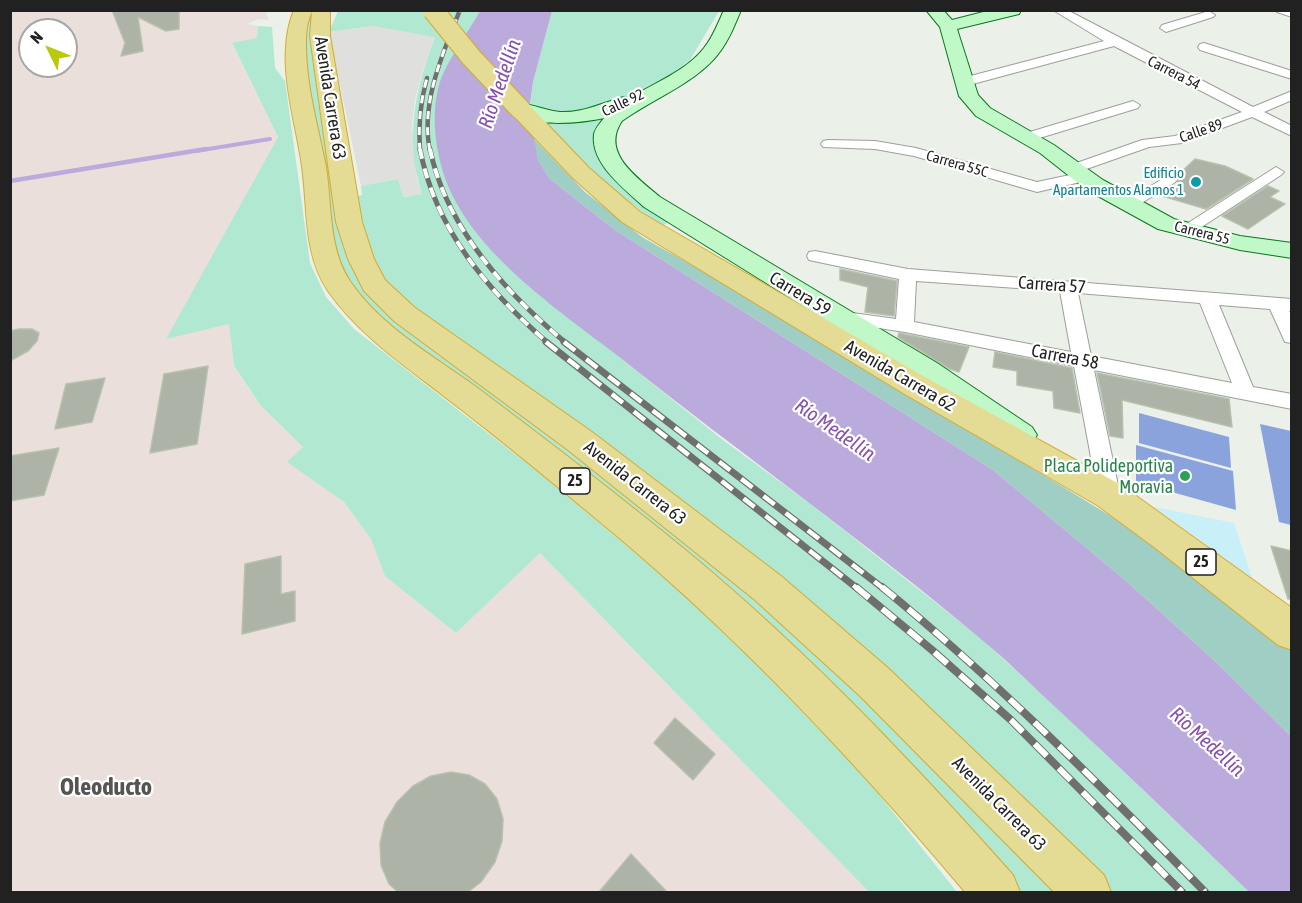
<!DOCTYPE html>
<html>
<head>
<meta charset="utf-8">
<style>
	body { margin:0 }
	#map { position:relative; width:1302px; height:903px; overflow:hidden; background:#ebf1e8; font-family:"Asap Condensed",sans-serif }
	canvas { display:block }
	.frame { position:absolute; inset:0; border:12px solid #212121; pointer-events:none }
	.north { position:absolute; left:18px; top:18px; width:60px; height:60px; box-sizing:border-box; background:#fff; border:2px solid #a6a6a6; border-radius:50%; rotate:313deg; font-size:16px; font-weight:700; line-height:24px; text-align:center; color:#212121 }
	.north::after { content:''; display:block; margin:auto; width:21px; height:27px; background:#baca08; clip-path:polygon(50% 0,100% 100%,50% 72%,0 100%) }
</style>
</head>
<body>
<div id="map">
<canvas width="1302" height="903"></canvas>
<div class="frame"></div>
<div class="north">N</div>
</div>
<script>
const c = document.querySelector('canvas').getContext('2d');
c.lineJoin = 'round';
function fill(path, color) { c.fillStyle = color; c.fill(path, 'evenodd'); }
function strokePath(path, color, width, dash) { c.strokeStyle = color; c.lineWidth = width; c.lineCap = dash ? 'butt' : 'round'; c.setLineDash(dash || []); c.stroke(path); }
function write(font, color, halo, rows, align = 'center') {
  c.font = font + ' "Asap Condensed",sans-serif'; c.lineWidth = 4.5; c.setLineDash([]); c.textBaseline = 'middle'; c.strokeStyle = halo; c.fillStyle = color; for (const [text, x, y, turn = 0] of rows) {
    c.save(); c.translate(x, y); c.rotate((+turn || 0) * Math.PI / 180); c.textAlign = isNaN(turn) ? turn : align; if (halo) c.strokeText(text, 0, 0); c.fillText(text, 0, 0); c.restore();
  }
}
fill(new Path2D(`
	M373,26L435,36L423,70L415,100L412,124L417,179L422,194L403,197L398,179L361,186L329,32Z`), '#dfdfde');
fill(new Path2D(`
	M10,11H265L269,20L258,19L247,24L258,26L257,38L232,44L278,137L167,338L229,324L234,367L261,406L303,447L288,462L344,502L371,539L385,576L456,633L540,553L869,892H11ZM30,30H66V66H30Z`), '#eadfdb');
fill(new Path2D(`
	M311,11H315L348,252L773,606L1023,853L1059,892H1022L877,739L364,304L342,271L332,239L303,39Z
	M338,11H480L442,78L530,286L723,440L813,506L983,640L1076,726L1249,892H1111L1003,785L392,292L368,255L355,197L362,195L361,186L398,179L403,197L422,194C404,138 415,90 435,37L373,26L329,32Z
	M552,11H719L690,60L671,74L618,102L572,116L534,109L530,105L533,82Z
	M258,26L272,27L275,68L285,81L310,263L326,297L354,329L547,479L676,587L752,660L865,777L957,892H869L540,553L456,633L385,576L371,539L344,502L287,462L303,447L261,406L234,366L229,324L166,339L278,137L232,43L257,38Z
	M612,112L595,133C591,176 640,201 670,221L661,227L601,179L545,123L583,122Z`), '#b1e8d2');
fill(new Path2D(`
	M533,138L585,192L642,237L764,306L1101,510L1174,558L1291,649V736L1216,662L1125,580L993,470L615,230L550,179L538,160Z`), '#9fcec5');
fill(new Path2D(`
	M1154,507L1234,523L1252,578Z`), '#c9f0f8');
fill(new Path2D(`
	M1139,413L1229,437L1231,468L1139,443Z
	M1260,424L1291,431V525L1279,522Z
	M1136,445L1233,471L1236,510L1136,482Z`), '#8aa3dc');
fill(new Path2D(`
	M480,11H552L533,82L529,111L538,160L550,179L615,230L993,470L1125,580L1216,662L1291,736V892H1249C1184,829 1119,766 1052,704C1029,683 1007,660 982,640C866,542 741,454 623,360C563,313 480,259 449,188C435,156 429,109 442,76C452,54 468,32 480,11Z`), '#baabdc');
strokePath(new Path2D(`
	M196,151L270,139`), '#baabdc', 4);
strokePath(new Path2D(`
	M10,181L206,149`), '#baabdc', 4.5);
const building = new Path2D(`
	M112,10H179V29L166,31L138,17L143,51L121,56L125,43Z
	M1195,159L1225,166L1253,179L1206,209L1159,195L1176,185L1179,180L1176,177Z
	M1268,186L1279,191L1270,197L1285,204L1248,229L1222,216Z
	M840,269L897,281L894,316L865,312L868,287L840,280Z
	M19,329H32L39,333L37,341L28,351L10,361V331Z
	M899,333L969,347L959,372L950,369L898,337Z
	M995,352L1072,368L1080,413L1054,408L1053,391L1017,385V371L993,367Z
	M208,366L197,444L150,453L164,374Z
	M1097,373L1229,399L1232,427L1122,400L1123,438L1110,436Z
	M105,378L92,422L55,429L66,384Z
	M59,448L44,495L10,501V456Z
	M1271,546L1292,551V599H1288Z
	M281,556V594L295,591V621L242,634L245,564Z
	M675,718L715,754L693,780L654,743Z
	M451,772L469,775L485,784L497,799L503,819L502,841L495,862L481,882L468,892H398L389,884L381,865L380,843L385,822L397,802L413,786L431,776Z
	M631,854L667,892H599Z`);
fill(building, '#adb3a7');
strokePath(building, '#b6c2ab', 1.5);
const street = new Path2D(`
	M1053,10H1067L1253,107L1292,91V100L1264,112L1292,126V136L1252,117L1182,143L1149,147L1078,172H1068L1066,169L1068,166L1142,140L1175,136L1242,112L1114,46L969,85H959L957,82L959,79L1104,41Z
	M1276,10H1292V17L1277,12Z
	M1209,11L1215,15L1213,17L1166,32L1160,28L1162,25Z
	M1204,43L1292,71V79L1200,50L1198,47L1200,44Z
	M1133,101L1140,105L1138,108L1033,140L1028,141L1021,137L1023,134Z
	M828,140L875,141L916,148L1037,182L1084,172L1092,177L1089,180L1037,192L914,156L875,149L823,147L821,144L823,141Z
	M1276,167L1284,172L1281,175L1191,234L1185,235L1177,230Z
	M1169,175L1177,180L1174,183L1135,207H1123L1121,204Z
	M815,251L908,269L1292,299V311H1289L1292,316V343L1285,342L1270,309L1219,305L1253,387L1292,394V409L1094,370L1120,495L1117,501L1109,504L1101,501L1098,495L1074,366L905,332L832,321L829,317L832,313L838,311L896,319L899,279L809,260L807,256L809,252ZM916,281L1060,291L1071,352L914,322ZM1078,293L1200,303L1232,383L1091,356Z`);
const secondary = new Path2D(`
	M724,10H741C734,27 727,45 714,59C689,86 651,100 622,121C600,153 638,178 660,197L937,363L1032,427L1037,435L1032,443L1022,446L1012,443L917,377L644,207C625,189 590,164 594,134C595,129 600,123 604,118C583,123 524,129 510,109L513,105C528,101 544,111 560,112C584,113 601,103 624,97L629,98C653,84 686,71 704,48C713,37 718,23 724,10Z
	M926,10H943L952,20L991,10H1021L1019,14L957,29L978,95L990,108L1054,145L1103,180L1174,219L1240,236L1292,243V258L1240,250L1158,229L1087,190L1040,153L976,116L959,96L940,27Z`);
const highway = new Path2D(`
	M294,10H330V36L362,222L374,259L385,280L414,307L592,432L781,576L888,668L1104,875L1111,892H1054L860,696L755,600L568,450L394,321L364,291L348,259L336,222L310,36L312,11C308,20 306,29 306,39C305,83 318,125 326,167C332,204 328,248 350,281C380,326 432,355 475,386C538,433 600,481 661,530C790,633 904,752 1013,875L1020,892H965C858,765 745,644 618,537C564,492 510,447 454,404C410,369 361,338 328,291C303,254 308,209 302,166C295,117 274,59 294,10Z
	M520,103L528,104L589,168L640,212L925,377L1121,485L1292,608V650L1278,645L1154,547L1097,505L903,393L622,222L573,178L512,114L509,109L512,104Z`);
strokePath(street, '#9e9e9e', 2);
strokePath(secondary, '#0a771f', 2);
strokePath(highway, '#d5aa30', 2);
fill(street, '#fff');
fill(secondary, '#c0f8c7');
fill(highway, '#e4dc94');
const railFar3 = new Path2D(`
	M420,151C418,125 420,103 427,78
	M430,151C420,103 443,53 460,10`);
const railFar2 = new Path2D(`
	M420,149C435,229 488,291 548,343
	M430,149C446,228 506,293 566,343`);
const railFar1 = new Path2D(`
	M546,342L858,589
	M564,342L884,589`);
const rail = new Path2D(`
	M856,587L932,650L1011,720L1182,892
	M882,587C997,681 1101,786 1205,892`);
strokePath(railFar3, '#6f6f6f', 4.5);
strokePath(railFar2, '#6f6f6f', 5);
strokePath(railFar1, '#6f6f6f', 7);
strokePath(rail, '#6f6f6f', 8);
strokePath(railFar3, '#fff', 3, [8]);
strokePath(railFar2, '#fff', 4, [10]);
strokePath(railFar1, '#fff', 4.5, [14]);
strokePath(rail, '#fff', 6, [17]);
const highwayBridge = new Path2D(`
	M433,10L471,57L520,109`);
strokePath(highwayBridge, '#d5aa30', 22, []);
strokePath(highwayBridge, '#e4dc94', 20);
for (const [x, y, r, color] of [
	[1196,182,6,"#0f9aa8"],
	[1185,476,6,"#2e9e5b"]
]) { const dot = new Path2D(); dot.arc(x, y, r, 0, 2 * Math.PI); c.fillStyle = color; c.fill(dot); strokePath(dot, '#fff', 2); }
write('15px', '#212121', '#fff', [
	["Carrera 54",1174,73,27],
	["Calle 92",623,103,-25],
	["Calle 89",1201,131,-19],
	["Carrera 55C",957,164,16],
	["Carrera 55",1202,233,14]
]);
write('15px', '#0d838f', '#fff', [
	["Edificio",1184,173],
	["Apartamentos Alamos 1",1184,190]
], 'right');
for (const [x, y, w] of [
	[575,481,30],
	[1201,562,30]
]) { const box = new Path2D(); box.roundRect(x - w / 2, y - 13, w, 26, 4.5); c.fillStyle = '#fff'; c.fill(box); strokePath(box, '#212121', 1.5); }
write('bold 16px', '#212121', null, [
	["25",575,481],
	["25",1201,562]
]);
write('18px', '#212121', '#fff', [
	["Avenida Carrera 63",330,98,81],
	["Carrera 57",1052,285,4],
	["Carrera 59",800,294,31],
	["Carrera 58",1065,357,11],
	["Avenida Carrera 62",900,376,30],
	["Avenida Carrera 63",635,483,38],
	["Avenida Carrera 63",999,804,45]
]);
write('18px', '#27864d', '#fff', [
	["Placa Polideportiva",1173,466],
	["Moravia",1173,487]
], 'right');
write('italic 20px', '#8750ae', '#fff', [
	["Río Medellín",500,84,-71],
	["Río Medellín",835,430,35],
	["Río Medellín",1207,742,42]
]);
write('bold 24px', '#545454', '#fff', [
	["Oleoducto",106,787]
]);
</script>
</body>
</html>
